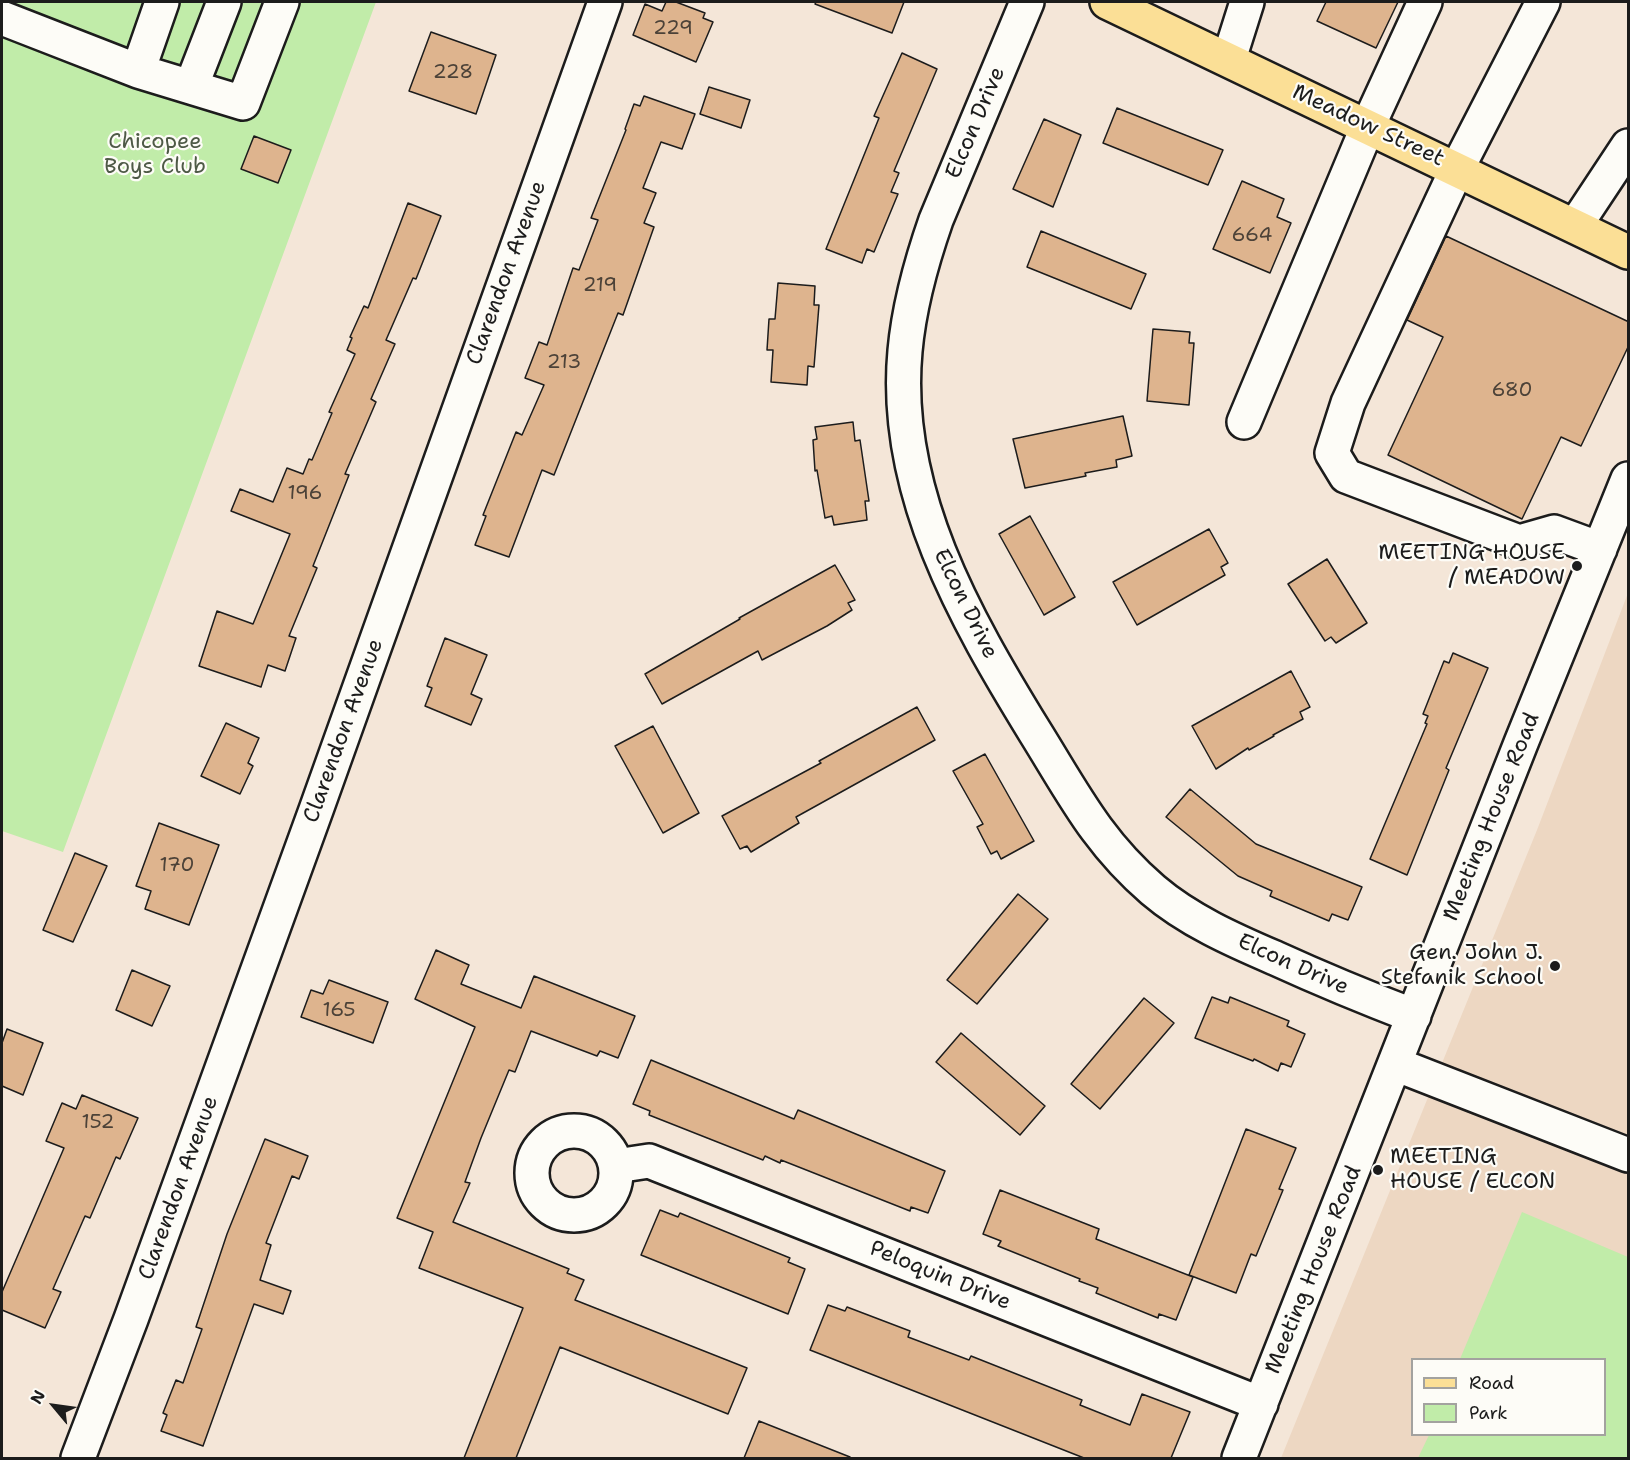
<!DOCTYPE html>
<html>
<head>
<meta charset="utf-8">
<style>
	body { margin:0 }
	#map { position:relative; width:1630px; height:1460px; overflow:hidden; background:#f4e6d8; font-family:"Shantell Sans",sans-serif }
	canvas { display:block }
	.frame { position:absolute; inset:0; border:3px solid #1c1c1c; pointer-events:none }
	.legend { position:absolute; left:1411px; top:1358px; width:195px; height:78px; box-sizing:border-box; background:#fdfcf7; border:2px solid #a3a29f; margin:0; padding:8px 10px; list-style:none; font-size:18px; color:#1c1c1c }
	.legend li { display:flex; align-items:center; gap:12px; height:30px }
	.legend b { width:30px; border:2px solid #a3a29f }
	.north { position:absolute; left:24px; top:1376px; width:60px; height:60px; -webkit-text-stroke:4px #fdfcf7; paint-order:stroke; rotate:299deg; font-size:16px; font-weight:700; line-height:24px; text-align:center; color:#1c1c1c }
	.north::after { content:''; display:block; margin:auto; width:21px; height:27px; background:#1c1c1c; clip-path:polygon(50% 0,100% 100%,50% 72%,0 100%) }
</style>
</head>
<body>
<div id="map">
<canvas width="1630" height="1460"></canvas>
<div class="frame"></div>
<ul class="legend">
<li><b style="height:8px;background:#fbdf96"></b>Road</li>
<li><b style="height:16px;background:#c1eca9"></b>Park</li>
</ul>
<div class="north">N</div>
</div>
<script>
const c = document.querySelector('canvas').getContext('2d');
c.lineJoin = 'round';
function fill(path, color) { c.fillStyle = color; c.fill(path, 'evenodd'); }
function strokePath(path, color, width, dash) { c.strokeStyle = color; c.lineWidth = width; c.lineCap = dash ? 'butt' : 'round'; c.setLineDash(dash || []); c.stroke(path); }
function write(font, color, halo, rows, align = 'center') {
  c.font = font + ' "Shantell Sans",sans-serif'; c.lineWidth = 4.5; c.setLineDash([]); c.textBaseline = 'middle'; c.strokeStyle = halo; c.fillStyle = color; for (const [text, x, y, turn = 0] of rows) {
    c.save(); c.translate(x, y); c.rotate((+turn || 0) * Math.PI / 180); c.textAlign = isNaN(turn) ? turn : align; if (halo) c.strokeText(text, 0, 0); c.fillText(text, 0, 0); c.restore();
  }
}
fill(new Path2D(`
	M1628,593V1458H1281L1537,830ZM1412,1360H1604V1434H1412Z`), '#edd7c2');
fill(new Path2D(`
	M2,2H376L63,852L2,831Z
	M1522,1212L1628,1257V1458H1418L1429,1435L1604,1434V1360L1460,1359Z`), '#c1eca9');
const building = new Path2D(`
	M666,2H676L705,13L703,18L713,22L696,62L633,35L645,4L662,11Z
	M816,2H904L892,33L815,4Z
	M1326,2H1398L1376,48L1317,21Z
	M431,32L496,55L476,114L409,91Z
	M902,53L937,69L894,171L899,173L891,192L898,194L874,252L867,249L862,263L826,249L879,118L874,116Z
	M709,87L750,100L741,128L700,114Z
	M644,96L695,114L682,149L661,142L643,188L656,193L644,223L654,227L623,315L618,313L554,475L542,470L509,557L475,545L486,516L483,515L516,432L522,435L544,385L525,378L539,342L547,345L573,268L579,270L598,220L591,218L626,130L625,129L634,104L640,106Z
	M1117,108L1223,150L1208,185L1103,143Z
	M1044,119L1081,135L1053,207L1013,189Z
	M254,136L291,150L278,183L241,169Z
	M1242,181L1284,199L1277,217L1291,223L1270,273L1213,249Z
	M408,203L441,216L416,279L413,278L386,340L395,344L371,399L376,402L345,474L349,475L313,566L317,568L289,636L296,638L285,671L268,665L261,687L199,666L217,611L253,624L290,534L231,511L240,489L273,502L287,468L303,474L309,459L312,460L332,413L329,412L355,354L347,350L352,338L350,337L364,306L368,308Z
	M1041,231L1146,274L1131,309L1027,267Z
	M1446,236L1629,322V345L1581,446L1561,437L1522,519L1388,455L1443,337L1407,320Z
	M778,283L815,286L814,305H819L814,367L808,366L807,385L771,382L773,350H767L769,319H775Z
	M1153,329L1190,332L1189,343H1194L1189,405L1147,401Z
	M1123,416L1132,456L1116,460L1117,467L1085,473L1086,476L1025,488L1013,439Z
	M853,422L855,441L860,440L869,501H865L867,520L834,525L832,516L825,518L817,470L815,471L813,440L817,439L815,427Z
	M1030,516L1075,597L1044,615L999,534Z
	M1209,529L1228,563L1221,567L1225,575L1137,625L1113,582Z
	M1327,559L1367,623L1336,643L1331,637L1325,641L1288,584Z
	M835,565L855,600L848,603L852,610L827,626L762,660L758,651L662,704L645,674L740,619L739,618Z
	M445,638L487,655L471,694L482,699L471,725L425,706L432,688L427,686Z
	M1453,653L1488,668L1446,768L1449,770L1407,875L1370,859L1427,724L1425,723L1428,716L1423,714L1444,661L1449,663Z
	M1291,671L1310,707L1300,712L1303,719L1273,735L1274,736L1249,750L1248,748L1216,769L1192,726Z
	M917,707L935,740L796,817L799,823L751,852L747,846L740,849L722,816L821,763L819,761Z
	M226,723L259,738L248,763L253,766L240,794L201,776Z
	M653,726L699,813L663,833L615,746Z
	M985,754L1034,841L1001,859L997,851L991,854L977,827L983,824L953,771Z
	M1190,789L1256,844L1362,887L1348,920L1332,914L1329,921L1270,896L1272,891L1238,876L1166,817Z
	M159,823L219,845L189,925L145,909L151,891L136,886Z
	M75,853L107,866L73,942L43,930Z
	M1018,894L1048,919L977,1004L947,980Z
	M436,950L469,965L461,984L521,1008L534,976L635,1016L618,1058L600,1051L597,1056L531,1031L515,1072L509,1070L481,1138L465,1182L470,1183L453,1222L569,1269L567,1273L584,1280L575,1300L747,1368L728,1414L560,1347L516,1458H464L523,1308L419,1268L433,1232L397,1218L475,1027L415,999Z
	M132,970L170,986L152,1026L116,1010Z
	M329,980L388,1002L373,1043L301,1017L311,990L323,994Z
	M1212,997L1228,1003L1230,997L1289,1021L1287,1026L1305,1034L1291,1067L1281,1063L1278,1071L1254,1059L1253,1061L1195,1038Z
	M1144,998L1174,1023L1100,1109L1071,1084Z
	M7,1029L43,1043L23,1095L2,1086V1043Z
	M961,1033L1045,1106L1020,1135L936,1062Z
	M651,1060L794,1119L798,1110L945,1171L928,1213L911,1207L910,1211L781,1160L780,1163L765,1156L763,1160L649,1115L650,1111L633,1104Z
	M82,1095L138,1118L120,1159L116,1157L90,1218L85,1216L53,1289L61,1292L45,1328L2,1310V1292L64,1148L46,1141L62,1103L76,1109Z
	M1246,1129L1296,1148L1279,1189L1283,1190L1256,1256L1251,1254L1236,1293L1189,1275Z
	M265,1139L308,1156L299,1179L292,1176L266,1243L271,1245L260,1280L291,1291L283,1314L254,1304L203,1446L161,1431L167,1415L163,1413L176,1380L183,1383L202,1329L196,1327L227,1234Z
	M1000,1190L1099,1229L1096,1239L1193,1277L1176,1320L1159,1314L1158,1318L1096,1293L1098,1288L1079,1281L1080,1279L998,1246L1001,1241L983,1234Z
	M660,1210L678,1217L680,1213L790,1258L788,1262L805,1269L788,1314L641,1255Z
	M828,1305L845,1311L847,1307L910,1331L908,1337L969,1360L971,1356L1082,1400L1080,1405L1130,1425L1142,1394L1190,1412L1171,1458H1084L810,1350Z
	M759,1421L850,1457V1458H744Z`);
fill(building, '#deb48e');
strokePath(building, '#1c1c1c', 1.5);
const minor = new Path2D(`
	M1027,2L936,220C921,263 909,306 905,351C892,491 965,618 1035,732C1073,793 1097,842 1153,890C1188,920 1233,940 1275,958C1321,979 1367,998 1414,1016
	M1543,2L1457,169L1348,403L1332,453L1346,476L1519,542L1554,532L1600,549
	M2,18L138,71L243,103L282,2
	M1229,59L1247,2
	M138,71L162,2
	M191,87L224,2
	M1575,226L1628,146
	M1244,422L1368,126L1425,2
	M1395,1064L1628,1155
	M532 1173a42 42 0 1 1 84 0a42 42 0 1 1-84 0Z
	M616,1166L649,1161L1261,1404
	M78,1458L131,1319L316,810L605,2
	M1239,1458L1521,743L1628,479`);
const major = new Path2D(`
	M1107,2L1628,252`);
strokePath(minor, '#1c1c1c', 38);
strokePath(major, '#1c1c1c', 38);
strokePath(minor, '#fdfcf7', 33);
strokePath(major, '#fbdf96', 33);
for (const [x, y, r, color] of [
	[1577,566,6,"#1c1c1c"],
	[1555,966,6,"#1c1c1c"],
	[1378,1170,6,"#1c1c1c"]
]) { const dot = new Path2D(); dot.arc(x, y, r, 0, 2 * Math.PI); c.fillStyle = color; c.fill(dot); strokePath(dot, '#fdfcf7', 2); }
write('20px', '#4c4238', null, [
	["229",673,29],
	["228",453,73],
	["664",1252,236],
	["219",600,286],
	["213",564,363],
	["680",1512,391],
	["196",305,494],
	["170",177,866],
	["165",339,1011],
	["152",98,1123]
]);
write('22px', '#1c1c1c', '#fdfcf7', [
	["Elcon Drive",976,123,-67],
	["Meadow Street",1368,126,25],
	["Clarendon Avenue",507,273,-70],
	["Elcon Drive",965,604,64],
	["Clarendon Avenue",344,731,-70],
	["Meeting House Road",1492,817,-68],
	["Elcon Drive",1293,965,24],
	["Clarendon Avenue",179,1188,-70],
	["Meeting House Road",1314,1270,-68],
	["Peloquin Drive",940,1276,22]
]);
write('22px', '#4e5a46', '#fdfcf7', [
	["Chicopee",155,142],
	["Boys Club",155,167]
]);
write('22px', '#1c1c1c', '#fdfcf7', [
	["MEETING HOUSE",1565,553],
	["/ MEADOW",1565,578],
	["Gen. John J.",1543,953],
	["Stefanik School",1543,978],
	["MEETING",1390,1157,"left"],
	["HOUSE / ELCON",1390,1182,"left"]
], 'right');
</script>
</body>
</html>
